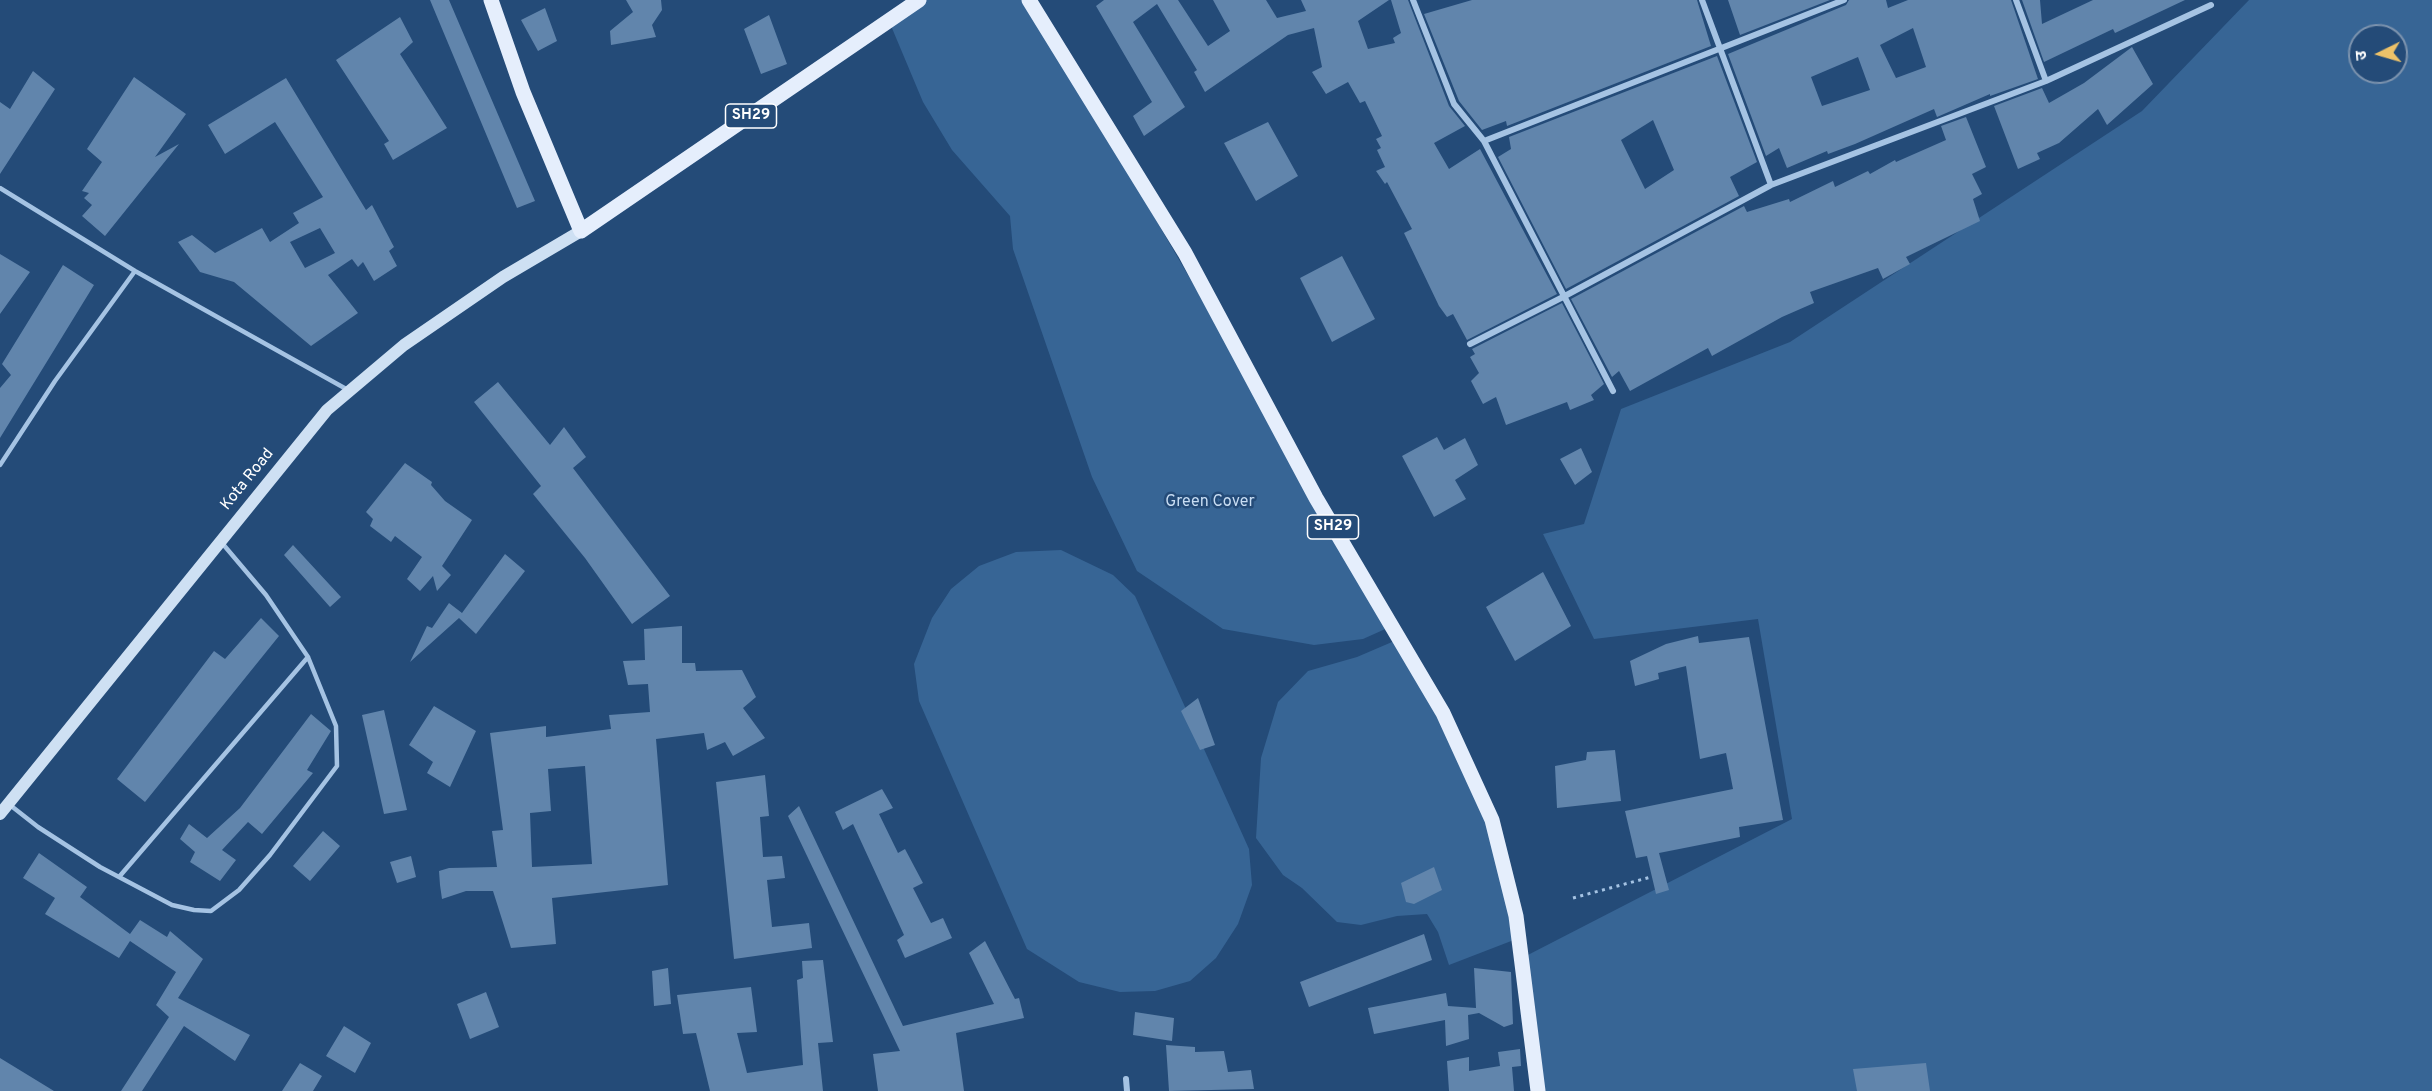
<!DOCTYPE html>
<html>
<head>
<meta charset="utf-8">
<style>
	body { margin:0 }
	#map { position:relative; width:2432px; height:1091px; overflow:hidden; background:#244b78; font-family:Overpass,"Noto Sans Devanagari",sans-serif }
	canvas { display:block }
	.north { position:absolute; left:2348px; top:24px; width:60px; height:60px; box-sizing:border-box; background:#244b78; border:2px solid #7c93ae; border-radius:50%; rotate:265deg; font-size:16px; font-weight:700; line-height:24px; text-align:center; color:#fff }
	.north::after { content:''; display:block; margin:auto; width:21px; height:27px; background:#edc269; clip-path:polygon(50% 0,100% 100%,50% 72%,0 100%) }
</style>
</head>
<body>
<div id="map">
<canvas width="2432" height="1091"></canvas>
<div class="north">उ</div>
</div>
<script>
const c = document.querySelector('canvas').getContext('2d');
c.lineJoin = 'round';
function fill(path, color) { c.fillStyle = color; c.fill(path, 'evenodd'); }
function strokePath(path, color, width, dash) { c.strokeStyle = color; c.lineWidth = width; c.lineCap = dash ? 'butt' : 'round'; c.setLineDash(dash || []); c.stroke(path); }
function write(font, color, halo, rows, align = 'center') {
  c.font = font + ' Overpass,sans-serif'; c.lineWidth = 5; c.setLineDash([]); c.textBaseline = 'middle'; c.strokeStyle = halo; c.fillStyle = color; for (const [text, x, y, turn = 0] of rows) {
    c.save(); c.translate(x, y); c.rotate((+turn || 0) * Math.PI / 180); c.textAlign = isNaN(turn) ? turn : align; if (halo) c.strokeText(text, 0, 0); c.fillText(text, 0, 0); c.restore();
  }
}
fill(new Path2D(`
	M919,0H1028L1392,626L1363,639L1314,645L1223,629L1137,571L1092,477L1013,249L1010,216L952,150L923,102L889,21Z
	M2249,0H2432V1091H1536L1522,958L1792,819L1758,619L1594,639L1543,534L1584,524L1621,409L1790,342L2142,111ZM2360,36H2396V72H2360Z
	M1061,550L1113,575L1135,596L1249,849L1252,885L1238,924L1216,958L1190,981L1155,991L1120,992L1079,982L1027,949L919,701L914,664L932,618L951,589L979,566L1016,552Z
	M1399,639L1492,820L1519,938L1449,965L1438,932L1427,914L1397,916L1361,925L1337,922L1302,888L1283,875L1256,838L1261,758L1278,702L1308,671L1357,657Z`), '#376595');
fill(new Path2D(`
	M430,0H449L535,201L517,208Z
	M626,0H661L662,10L652,25L656,37L611,45L610,31L633,12Z
	M1104,0H1178L1208,46L1230,31L1213,0H1266L1277,18L1306,11L1301,0H1389L1358,21L1368,49L1395,43L1393,38L1401,33L1391,0H1408L1449,106L1465,126L1434,143L1449,169L1480,149L1557,294L1467,340L1453,314L1447,317L1439,306L1404,233L1412,229L1387,182L1385,184L1376,171L1385,167L1377,150L1381,148L1376,139L1382,136L1365,101L1360,103L1348,82L1326,94L1312,72L1322,67L1314,28L1288,35L1205,92L1194,72L1197,70L1157,4L1133,22L1185,107L1144,136L1133,116L1152,102L1096,6Z
	M1472,0H1697L1711,46L1507,126L1506,121L1482,130L1459,101L1424,14Z
	M1728,0H1830L1740,35Z
	M1849,0H1886L1888,8L1908,0H2011L2038,79L1990,96V94L1937,117L1934,109L1855,144L1828,154L1827,151L1787,168L1779,148L1766,156L1728,54L1846,5ZM1913,28L1926,67L1896,78L1880,45ZM1858,57L1870,90L1822,106L1811,77Z
	M2022,0H2040L2042,24L2093,0H2185L2115,33L2113,29L2044,62Z
	M545,8L557,41L538,51L521,20Z
	M769,15L787,64L761,74L744,29Z
	M400,17L413,42L400,54L447,128L393,160L384,144L389,141L336,60Z
	M2132,47L2153,84L2107,125L2098,109L2059,143L2037,153L2040,159L2018,169L1994,106L2042,88L2049,103L2084,83Z
	M1717,56L1757,162L1730,177L1739,196L1566,289L1498,157L1511,149L1509,137ZM1653,120L1674,170L1645,189L1621,140Z
	M33,71L55,89L0,174V102L10,109Z
	M134,77L186,114L155,157L179,144L105,236L82,216L92,205L84,198L89,193L82,191L102,162L87,149Z
	M286,78L366,210L372,205L394,247L389,251L397,266L374,281L363,262L358,267L352,259L328,275L358,313L311,346L234,282L200,272L178,242L192,235L215,253L262,228L270,242L299,223L293,213L323,197L275,122L225,154L208,125ZM320,228L335,253L305,268L290,242Z
	M1966,117L1986,167L1972,174L1982,194L1973,199L1980,221L1906,257L1910,264L1883,279L1878,268L1810,292L1814,303L1782,317L1712,356L1708,348L1630,391L1619,371L1612,377L1571,299L1744,206L1747,212L1789,199L1790,202L1833,181L1835,187L1868,171L1870,174L1895,160L1896,162L1946,140L1941,126Z
	M1268,122L1298,176L1256,201L1224,143Z
	M0,254L30,272L0,314Z
	M1342,256L1375,319L1332,342L1300,278Z
	M63,265L94,285L0,438V388L11,375L2,364Z
	M1562,303L1604,384L1591,395L1594,400L1570,410L1567,402L1506,425L1496,397L1483,404L1471,381L1479,373L1470,357L1475,354L1472,349Z
	M498,382L550,445L564,427L586,457L573,468L670,596L632,624L585,558L533,494L541,486L474,402Z
	M1437,437L1444,450L1465,438L1478,465L1455,480L1466,499L1434,517L1402,456Z
	M1581,448L1592,472L1575,485L1560,459Z
	M405,463L432,482L431,485L445,501L472,520L442,566L451,575L437,591L433,576L420,591L407,579L422,557L395,536L391,542L370,526L373,519L366,512Z
	M293,545L341,597L330,607L284,555Z
	M505,554L525,571L476,634L459,618L410,662L427,626L432,628L449,603L462,613Z
	M1543,572L1571,626L1515,661L1486,607Z
	M261,618L279,636L145,802L117,779L214,651L225,659Z
	M682,626V663H695L696,671L742,670L756,697L743,708L765,738L733,756L725,742L707,750L704,733L656,739L668,885L552,898L556,944L511,948L493,891H466L442,899L440,885L439,871L449,868L497,867L492,831L503,830L490,733L546,726V737L611,729L609,715L650,712L648,684L628,685L623,661L645,660L644,629ZM585,766L592,864L532,867L530,813L551,811L548,769Z
	M1698,636L1699,643L1749,637L1783,820L1739,827L1740,837L1659,853L1669,890L1656,894L1647,856L1636,858L1625,811L1733,789L1726,753L1700,759L1686,666L1658,673L1659,679L1635,686L1630,661L1666,644Z
	M1198,698L1215,745L1200,750L1181,711Z
	M434,706L476,731L450,787L427,773L433,762L409,745Z
	M384,710L407,810L384,814L362,715Z
	M311,714L331,731L307,770L313,773L262,834L248,822L222,850L236,860L220,881L190,862L195,852L180,839L189,824L207,838L240,808Z
	M1615,750L1621,801L1557,808L1555,766L1586,760L1587,752Z
	M765,775L769,816L760,817L763,857L782,856L785,878L767,880L772,927L809,923L812,948L734,959L716,782Z
	M882,789L893,808L879,814L898,853L905,849L923,883L913,888L931,923L943,918L952,938L905,958L897,940L904,935L853,824L843,830L835,812Z
	M799,806L903,1026L994,1004L969,953L985,941L1015,999L1019,998L1024,1018L956,1033L964,1091H878L873,1054L900,1051L788,816Z
	M323,831L340,846L310,881L293,866Z
	M39,853L87,887L80,897L130,934L140,920L167,937L170,931L203,959L178,998L250,1035L235,1061L184,1026L142,1091H121L169,1017L156,1005L176,972L130,941L119,958L45,914L55,898L23,878Z
	M411,856L416,877L397,883L390,862Z
	M1434,867L1442,890L1414,904L1406,902L1401,883Z
	M1424,934L1432,960L1309,1007L1300,982Z
	M823,960L833,1042L818,1043L823,1091H710L696,1033L683,1034L677,995L751,987L757,1032L737,1033L747,1073L803,1065L797,980L803,978L802,961Z
	M668,968L671,1004L654,1006L652,971Z
	M1474,968L1511,972L1513,1024L1504,1027L1479,1013L1468,1015L1469,1039L1446,1046L1445,1020L1374,1034L1368,1008L1446,993L1448,1006L1476,1008Z
	M486,992L499,1027L470,1039L457,1004Z
	M1135,1012L1174,1018L1172,1041L1133,1035Z
	M344,1026L371,1043L355,1073L326,1056Z
	M1166,1045L1195,1047V1052L1224,1051L1228,1072L1251,1070L1254,1089L1169,1091Z
	M1520,1049L1521,1066L1512,1067L1514,1091H1449L1447,1061L1469,1057V1071L1500,1066L1498,1052Z
	M0,1058L54,1091H0Z
	M300,1063L322,1076L313,1091H282Z
	M1926,1063L1930,1091H1857L1853,1069Z`), '#6185ac');
strokePath(new Path2D(`
	M1573,898L1651,877`), '#a5c3e3', 3, [3, 4.5]);
strokePath(new Path2D(`
	M0,188L135,271L348,390
	M0,465L55,381L135,271
	M10,805L38,827L100,867L172,905L194,910L211,911L239,890L270,855L337,766L336,726L308,657L266,595L222,543
	M119,877L308,657`), '#a5c3e3', 4.5);
strokePath(new Path2D(`
	M1413,0L1454,104L1484,141L1613,391
	M1702,0L1771,185
	M2016,0L2046,81
	M1484,141L1844,0
	M1470,344L1563,297L1771,185L2046,81L2211,5
	M1126,1079L1127,1091`), '#a5c3e3', 6);
strokePath(new Path2D(`
	M0,814L327,410L404,345L503,277L581,231`), '#cee0f3', 12);
strokePath(new Path2D(`
	M491,0L523,92L581,231L919,0
	M1029,0L1185,253L1316,498L1443,713L1492,820L1516,916L1538,1091`), '#e5eefc', 15);
for (const [x, y, w] of [
	[751,116,51],
	[1333,527,51]
]) { const box = new Path2D(); box.roundRect(x - w / 2, y - 12, w, 24, 4.5); c.fillStyle = '#244b78'; c.fill(box); strokePath(box, '#fff', 1.5); }
write('bold 15px', '#fff', null, [
	["SH29",751,116],
	["SH29",1333,527]
]);
write('16px', '#fff', '#244b78', [
	["Kota Road",248,480,-51]
]);
write('16px', '#c8ddf3', '#244b78', [
	["Green Cover",1210,503]
]);
</script>
</body>
</html>
